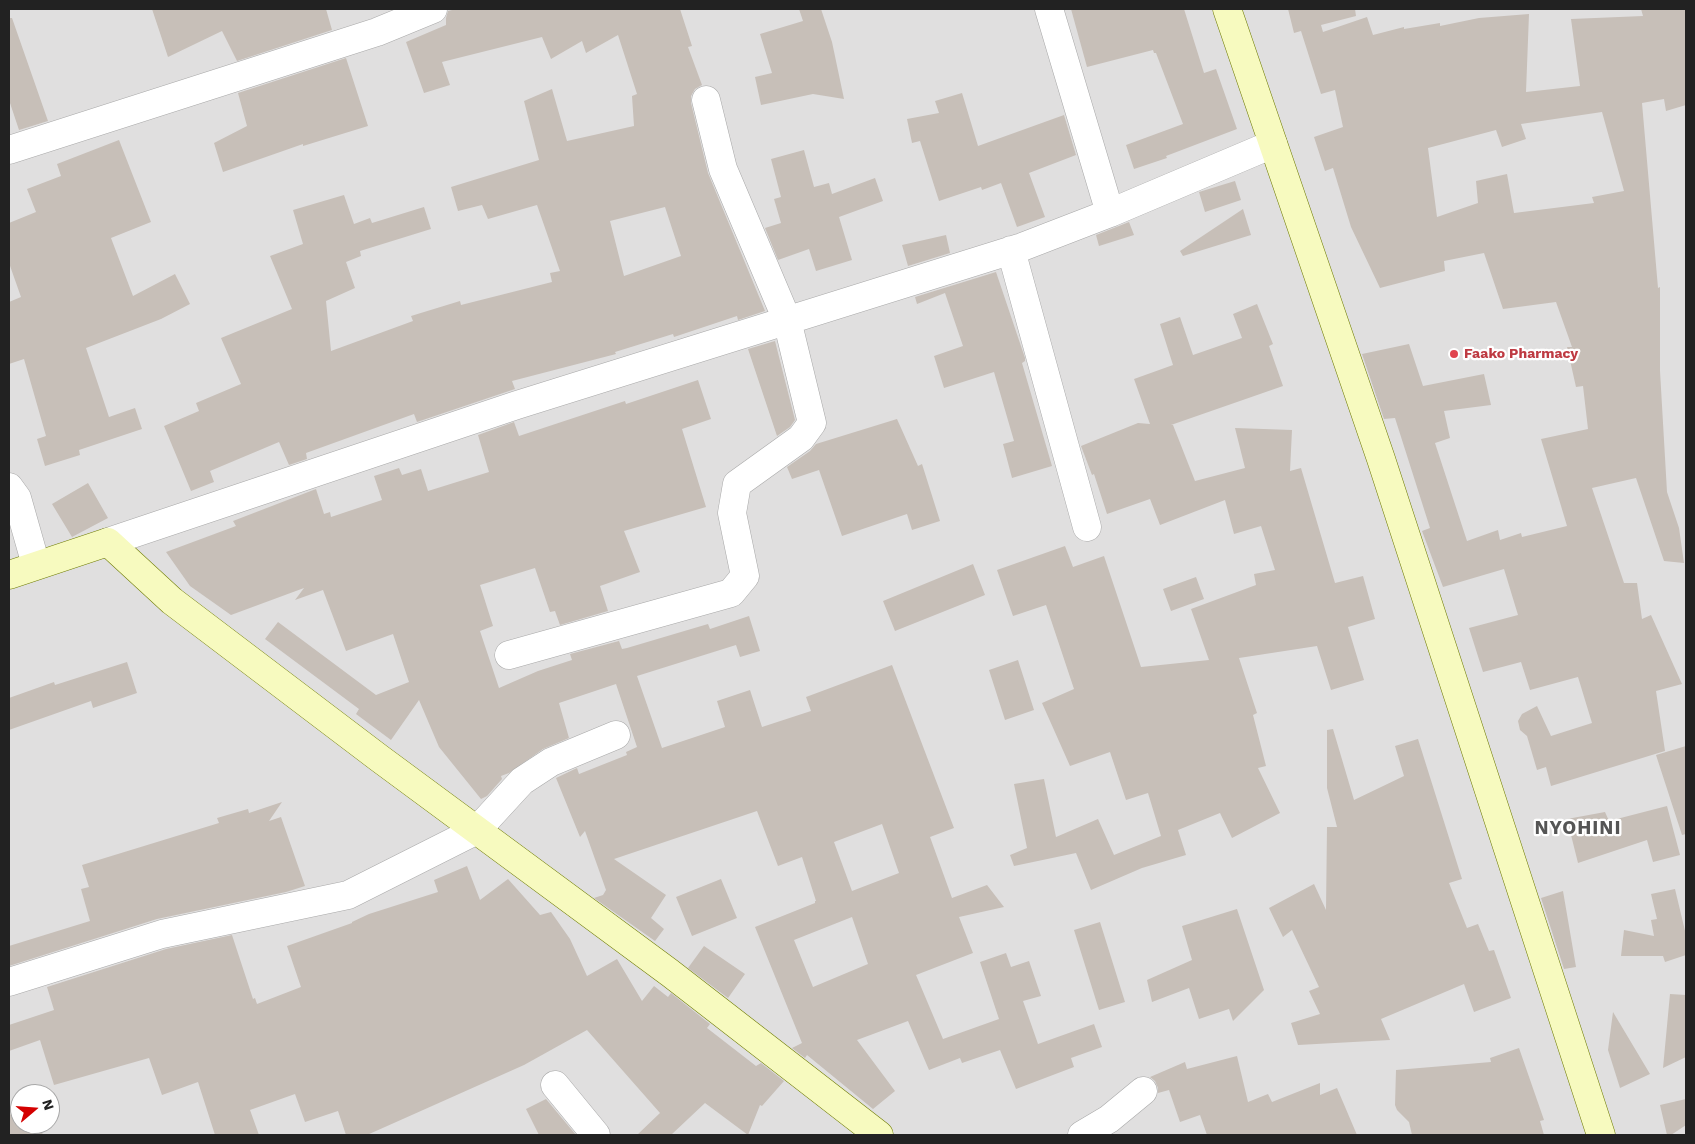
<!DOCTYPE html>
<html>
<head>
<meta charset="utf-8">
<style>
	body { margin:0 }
	#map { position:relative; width:1695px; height:1144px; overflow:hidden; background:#f2efe9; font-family:"Work Sans",sans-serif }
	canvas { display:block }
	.frame { position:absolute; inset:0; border:10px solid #222; pointer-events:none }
	.north { position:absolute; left:10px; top:1084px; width:50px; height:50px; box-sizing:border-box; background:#fff; border:1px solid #a7a7a7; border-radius:50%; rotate:72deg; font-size:14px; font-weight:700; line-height:20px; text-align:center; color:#222 }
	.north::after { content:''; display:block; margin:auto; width:18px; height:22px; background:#d40000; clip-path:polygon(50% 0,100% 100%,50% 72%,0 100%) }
</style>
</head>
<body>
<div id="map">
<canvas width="1695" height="1144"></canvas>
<div class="frame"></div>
<div class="north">N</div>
</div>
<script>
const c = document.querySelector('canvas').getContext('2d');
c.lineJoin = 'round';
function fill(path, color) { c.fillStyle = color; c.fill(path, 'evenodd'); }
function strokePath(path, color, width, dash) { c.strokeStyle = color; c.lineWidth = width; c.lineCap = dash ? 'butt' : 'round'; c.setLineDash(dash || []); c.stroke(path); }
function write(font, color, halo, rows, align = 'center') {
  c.font = font + ' "Work Sans",sans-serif'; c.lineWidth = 4.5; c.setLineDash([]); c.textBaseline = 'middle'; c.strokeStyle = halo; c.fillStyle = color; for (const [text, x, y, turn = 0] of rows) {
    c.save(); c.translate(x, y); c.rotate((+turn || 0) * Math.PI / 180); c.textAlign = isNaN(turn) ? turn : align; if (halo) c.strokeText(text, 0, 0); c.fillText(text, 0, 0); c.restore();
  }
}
fill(new Path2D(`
	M9,9H1686V1135H9ZM20,1094H50V1124H20Z`), '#e0dfdf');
fill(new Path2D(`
	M152,9H326L332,30L237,61L222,31L168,57Z
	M456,9H680L692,46L688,47L702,85L695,89L691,96V103L708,173L765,311L738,320L737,316L674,337L673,334L615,352L616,354L512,381L515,389L417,422L414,414L306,453L307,459L289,465L279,442L210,471L214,482L191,491L164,426L199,411L196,403L241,384L221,338L292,309L270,256L303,244L293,210L344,195L354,224L370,218L372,223L424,207L431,229L360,251L361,256L346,262L355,288L326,301L331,351L413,321L411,316L460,301L461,305L552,282L550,273L560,271L537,205L488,219L482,205L458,211L451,187L539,160L524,101L552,89L567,141L634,126L632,96L637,94L618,35L586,53L582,41L551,59L542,37L442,62L450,85L424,93L406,42L446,25V18L448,11ZM665,207L681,256L624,276L610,221Z
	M799,9H821L832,42L844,99L813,94L761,105L755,77L772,73L760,34L803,21Z
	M1071,9H1184L1204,73L1216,69L1237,129L1166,156L1167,158L1134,169L1126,145L1183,124L1156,53H1154L1153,50L1087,67Z
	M1288,9H1355L1356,16L1321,25L1323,32L1367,17L1373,35L1404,27V29L1440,23V26L1479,18L1529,14L1526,92L1580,86L1571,19L1643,16L1641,9H1686V105L1666,111L1664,99L1642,103L1658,288L1660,287V371L1667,492L1679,528L1684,563L1664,561L1636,478L1592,488L1624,583H1637L1642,619L1651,615L1682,684L1656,691L1665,751L1551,786L1546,767L1537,770L1527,736L1520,730L1518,721L1522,714L1537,706L1551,736L1592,723L1578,677L1530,690L1521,662L1483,672L1469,628L1518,615L1504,569L1443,587L1422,531L1430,528L1395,418L1384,419L1362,354L1409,344L1423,386L1484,374L1491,405L1444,411L1450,438L1435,443L1467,541L1498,530L1500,540L1521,533L1522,537L1567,526L1541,439L1588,429L1583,386L1576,387L1567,347H1572L1556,302L1503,309L1484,253L1444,261L1445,271L1380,288L1351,227L1333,168L1325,171L1314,137L1343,127L1335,90L1321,94L1301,31L1294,33ZM1602,112L1624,191L1592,197L1594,203L1514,213L1507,174L1476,181L1478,203L1437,217L1428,148L1496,130L1502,147L1526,139L1521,124Z
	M9,18H12L48,121L19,130L9,100Z
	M346,58L368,126L303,146V144L223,172L214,143L247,126L238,93Z
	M962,93L978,146L1064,115L1076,155L1029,173L1045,217L1017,227L1001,183L982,190L981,187L939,201L920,141L912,143L907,119L939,113L935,101Z
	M119,140L151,222L111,238L133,296L175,274L190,304L161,319L86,348L109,417L135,408L142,429L79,450L80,455L45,466L37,439L46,436L24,359L9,364V302L21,297L9,263V223L36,212L27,189L61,176L57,164Z
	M804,150L814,187L829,183L832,194L875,178L883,201L839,217L852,260L816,271L809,249L778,260L765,228L781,223L774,199L781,197L771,159Z
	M1235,181L1241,200L1205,212L1199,192Z
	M1243,209L1251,235L1183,256L1180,251Z
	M1129,222L1134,235L1099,246L1096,235Z
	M946,235L950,253L908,266L902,245Z
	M996,272L1025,358V361L1022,363L1052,466L1012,478L1003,444L1014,441L994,372L944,388L934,356L963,346L945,293L917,304L915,297Z
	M1257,304L1273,344L1269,346L1283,386L1171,425H1173L1195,481L1245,468L1235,428L1292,430L1290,471L1301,468L1335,583L1363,576L1375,619L1348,627L1364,680L1331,690L1317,646L1239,658L1257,713L1253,715L1266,766L1258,768L1280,813L1232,838L1220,813L1178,830L1186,855L1142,868L1091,890L1076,853L1014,866L1010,855L1027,848L1014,784L1044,779L1056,837L1098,819L1114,855L1161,836L1148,793L1126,800L1110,752L1070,766L1042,703L1074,689L1046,605L1013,616L997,570L1065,546L1073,567L1104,556L1141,667L1209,660L1191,609L1256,585L1254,574L1275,570L1261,526L1234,534L1225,500L1160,525L1150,499L1107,514L1094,474L1092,475L1081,446L1138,423L1150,424L1134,379L1173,365L1160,324L1180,317L1193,355L1242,338L1233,314Z
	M775,341L795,420L790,427L777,436L748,349Z
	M698,380L711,419L682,429L706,507L624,531L640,572L600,586L608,611L560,625L555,611L550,612L535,568L480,585L493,626L480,631L499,688L538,671L572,660L570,654L619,641L622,649L627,648L708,624L710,629L749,616L760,651L740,657L736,645L637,676L662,748L725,727L717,701L750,690L762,727L811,711L806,697L892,665L954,828L930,837L952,898L987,885L1004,907L959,917L973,953L916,975L943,1039L999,1019L980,962L1006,953L1011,967L1029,961L1041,996L1023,1001L1038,1044L1094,1024L1102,1047L1071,1058L1074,1067L1016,1089L1000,1050L962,1063L960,1058L929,1070L908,1021L857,1040L895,1091L873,1109L807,1055L805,1058L792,1048L802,1043L755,927L815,903V901H816L802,857L778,866L757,811L614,859L666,895L651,918L664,929L655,941L594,898L603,895L606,890L585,831L580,837L556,778L577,768L579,774L627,755L626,752L637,747L616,684L559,703L569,738L543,749L509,773L501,776L502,779L487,796L481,799L439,747L419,700L391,740L356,714L359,709L265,639L278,622L376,695L409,682L393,634L346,651L323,590L295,600L304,588L231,615L190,586L166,552L236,526L233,521L316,489L324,514L330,512L331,517L382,500L374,476L399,468L402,475L421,469L428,491L489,472L478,435L514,422L519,436L625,401L626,404ZM882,824L899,873L852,891L834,842ZM852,917L868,964L813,987L794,940Z
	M897,419L918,466L922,464L940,521L912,530L907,514L842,536L819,470L792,479L787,467L810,451L816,444Z
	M88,483L108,518L72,537L52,504Z
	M973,564L985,595L895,631L883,601Z
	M1196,577L1204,599L1171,611L1163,589Z
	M1018,660L1034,710L1005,720L989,670Z
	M127,662L137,693L93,708L91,701L9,730V698L54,682L55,685Z
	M1333,729L1354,800L1404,776L1395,746L1418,739L1462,879L1449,883L1467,928L1478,924L1489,951L1494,950L1511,998L1474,1012L1464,984L1381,1019L1390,1040L1298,1045L1291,1023L1320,1014L1309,991L1319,987L1292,930L1283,937L1269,908L1314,884L1326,910L1327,827H1337L1327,788V730Z
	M1686,746V834L1682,835L1656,755Z
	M282,802L269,821L281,817L305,886L286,892L157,919L9,966V946L90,921L81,889L89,887L82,865L219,823L217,818L248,809L249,813Z
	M1667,806L1680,855L1653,862L1647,840L1578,863L1567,819L1605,812L1609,821Z
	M467,866L480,900L508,879L540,915L551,912L570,939L587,976L617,959L642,1001L654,986L668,997L671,993L710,1024L707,1028L756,1066L761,1063L784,1081L762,1106L760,1105L748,1135L705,1103L671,1135H637L660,1113L587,1030L524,1065L367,1135H346L338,1111L305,1122L295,1094L250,1110L259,1135H215L198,1082L162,1095L149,1058L54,1085L40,1040L9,1051V1025L54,1010L47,987L166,949L232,935L253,999L255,998L257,1004L301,987L287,946L352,923V922L369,914L438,892L434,880Z
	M721,879L737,918L692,936L676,897Z
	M1675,889L1686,935V955L1665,962L1663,956H1621L1624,930L1654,936L1651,920L1657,919L1651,894Z
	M1563,891L1576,967L1564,969L1541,898Z
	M1237,909L1264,990L1233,1021L1229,1009L1199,1019L1189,988L1152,1002L1147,980L1192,960L1182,926Z
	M1100,922L1125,1002L1099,1010L1074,930Z
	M704,946L745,974L728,998L688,968Z
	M1670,994L1686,995V1057L1663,1068Z
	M1613,1012L1650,1074L1620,1088L1608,1050Z
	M1519,1048L1544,1120L1540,1121L1544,1135H1412L1409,1122L1397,1110L1395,1105L1396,1070L1491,1062L1490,1058Z
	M1237,1056L1248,1102L1268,1094L1272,1102L1320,1083V1095L1337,1088L1357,1135H1207L1200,1115L1180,1122L1169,1090L1158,1093V1088L1155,1081L1150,1077L1185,1062L1187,1069Z
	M546,1099L576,1135H539L526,1109Z
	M1686,1099V1125L1671,1135H1667L1660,1105Z
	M20,1112V1124H39L43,1135H9V1115Z`), '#c7bfb8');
const street = new Path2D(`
	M1049,9L1110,213
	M9,150L377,32L433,9
	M1011,250L1087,527
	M9,487L17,498L36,565
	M108,542L517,405L1022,247L1110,213L1273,144
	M509,655L731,593L745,576L732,513L737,484L801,438L812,423L787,320L723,169L706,100
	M9,982L162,934L348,895L477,830L522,781L551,762L616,735
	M555,1085L596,1135
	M1082,1135L1109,1119L1143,1091`);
const secondary = new Path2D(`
	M1227,9L1381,459L1601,1135
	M9,575L108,542L172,601L379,758L670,973L879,1135`);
strokePath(street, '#a9a9a9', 29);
strokePath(secondary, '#707d05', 29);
strokePath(street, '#fff', 28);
strokePath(secondary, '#f7fabf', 28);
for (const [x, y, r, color] of [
	[1454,354,5,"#e0444e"]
]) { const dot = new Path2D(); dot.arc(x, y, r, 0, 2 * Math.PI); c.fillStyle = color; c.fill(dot); strokePath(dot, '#fff', 2); }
write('bold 14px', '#be3a42', '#fff', [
	["Faako Pharmacy",1464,354]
], 'left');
c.letterSpacing = '1px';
write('bold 19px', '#555', '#fff', [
	["NYOHINI",1578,828]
]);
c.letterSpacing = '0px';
</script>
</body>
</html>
